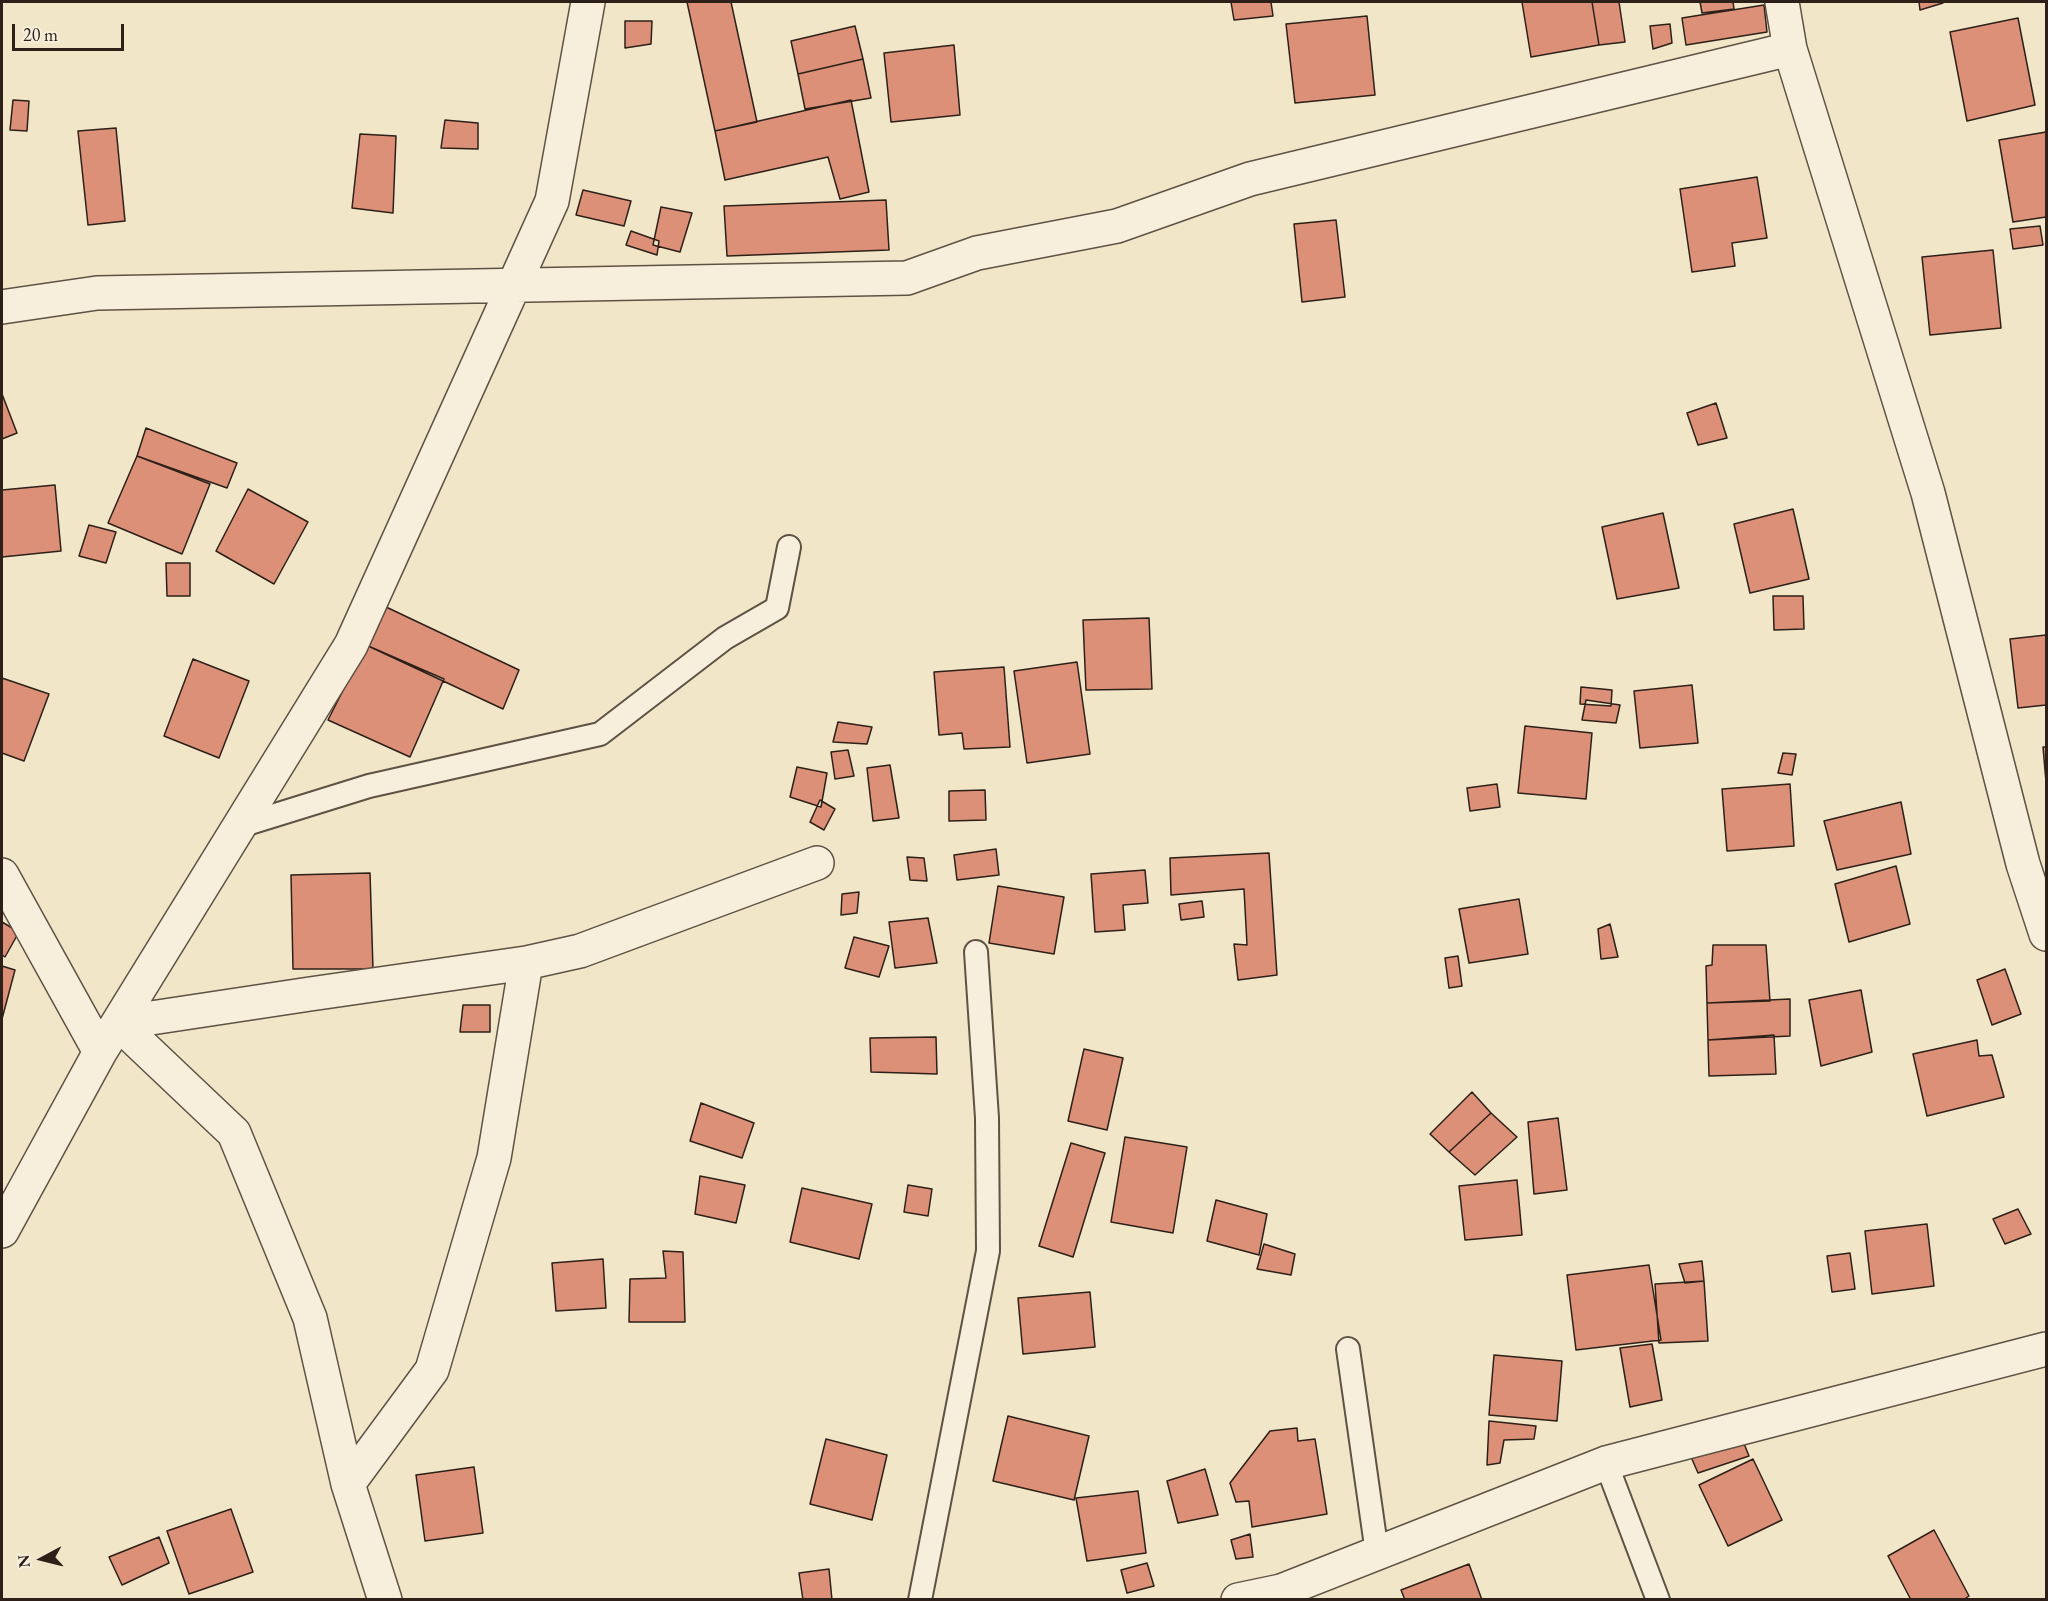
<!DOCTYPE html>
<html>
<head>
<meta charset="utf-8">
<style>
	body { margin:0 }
	#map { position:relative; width:2048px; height:1601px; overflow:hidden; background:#f2e6c9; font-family:"EB Garamond",serif }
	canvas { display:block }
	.frame { position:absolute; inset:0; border:3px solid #2d2018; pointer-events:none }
	.north { position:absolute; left:12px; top:1529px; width:60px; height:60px; -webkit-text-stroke:4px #f7efdc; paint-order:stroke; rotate:263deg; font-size:16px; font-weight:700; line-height:24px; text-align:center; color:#2d2018 }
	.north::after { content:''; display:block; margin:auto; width:21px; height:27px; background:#2d2018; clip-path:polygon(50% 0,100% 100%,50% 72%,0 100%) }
	.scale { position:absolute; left:12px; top:24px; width:112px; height:27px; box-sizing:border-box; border:3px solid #2d2018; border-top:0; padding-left:8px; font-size:18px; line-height:21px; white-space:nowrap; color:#2d2018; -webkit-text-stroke:4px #f7efdc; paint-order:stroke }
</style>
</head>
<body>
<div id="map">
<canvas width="2048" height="1601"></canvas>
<div class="frame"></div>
<div class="north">N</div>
<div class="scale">20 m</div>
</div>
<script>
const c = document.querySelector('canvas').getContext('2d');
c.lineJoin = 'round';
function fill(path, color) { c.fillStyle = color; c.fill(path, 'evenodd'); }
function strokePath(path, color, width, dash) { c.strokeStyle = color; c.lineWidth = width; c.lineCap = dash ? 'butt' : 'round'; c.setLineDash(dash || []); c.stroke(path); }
const building = new Path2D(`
	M687,2H731L757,122L715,131Z
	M1231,2H1271L1273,16L1234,20Z
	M1522,2H1592L1599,45L1531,57Z
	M1592,2H1619L1625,42L1599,45Z
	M1700,2H1733L1734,9L1702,13Z
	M1919,2H1943V3L1920,10Z
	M1764,5L1767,32L1686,45L1682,18Z
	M1367,16L1375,95L1295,103L1286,24Z
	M2018,18L2035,105L1967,121L1950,32Z
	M625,21H652L651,44L625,48Z
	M1670,24L1672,43L1653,49L1650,26Z
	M855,26L863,59L798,74L791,41Z
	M954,45L960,115L891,122L884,53Z
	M863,59L871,98L805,109L798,74Z
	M13,100L29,101L27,131L10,130Z
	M851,100L869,192L840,199L828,157L725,180L715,131Z
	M445,120L478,123V149L441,148Z
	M116,128L125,221L88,225L78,131Z
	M2046,132V217L2013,222L1999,140Z
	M360,134L396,136L393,213L352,208Z
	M1757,177L1767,238L1732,243L1735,266L1692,272L1680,189Z
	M583,190L631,201L624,226L576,215Z
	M886,200L889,250L727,256L724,206Z
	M661,207L692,213L680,252L653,245Z
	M1336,220L1345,297L1302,302L1294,224Z
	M2040,226L2043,245L2013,249L2010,229Z
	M631,231L659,241L657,255L626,245Z
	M1993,250L2001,328L1930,335L1922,257Z
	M2,394L17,433L2,439Z
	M1716,403L1727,438L1698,445L1687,413Z
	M146,428L237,463L227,488L137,456Z
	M137,456L210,484L182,554L108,523Z
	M55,485L61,551L2,557V490Z
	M248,489L308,522L274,584L216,551Z
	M1793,509L1809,579L1750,593L1734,524Z
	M1663,513L1679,588L1617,599L1602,527Z
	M89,525L116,532L106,563L79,556Z
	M166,563H190V596H167Z
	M1773,596H1803L1804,629L1774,630Z
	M384,606L519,670L503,709L366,645Z
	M1149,618L1152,689L1086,690L1083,620Z
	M2046,635V705L2018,708L2010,639Z
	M366,645L444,679L410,757L328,720Z
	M193,659L249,681L219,758L164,736Z
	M1077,662L1090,754L1027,763L1014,671Z
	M1004,667L1010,747L964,749L962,733L939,735L934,672Z
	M2,678L49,694L24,761L2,753Z
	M1692,685L1698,743L1640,748L1634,691Z
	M1581,687L1612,690L1611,706L1580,704Z
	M1586,700L1620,705L1616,723L1582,720Z
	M838,722L872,727L867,744L833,742Z
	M1525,726L1592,733L1586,799L1518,793Z
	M2043,747H2046V782Z
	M848,750L854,776L835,779L831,752Z
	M1783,753L1796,754L1792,775L1778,773Z
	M890,765L899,818L873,821L867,768Z
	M797,767L827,773L821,807L790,797Z
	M1497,784L1500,807L1470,811L1467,788Z
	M1790,784L1794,846L1727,851L1722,789Z
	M985,790L986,820L949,821V791Z
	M820,800L835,809L824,830L810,822Z
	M1901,802L1911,854L1837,870L1824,821Z
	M996,849L999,875L957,880L954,855Z
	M1269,853L1277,975L1238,980L1234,944L1247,945L1244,889L1171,895L1170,858Z
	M907,857L924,858L927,881L910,880Z
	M1896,866L1910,924L1849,942L1835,884Z
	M1145,870L1148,903L1123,905L1125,930L1095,932L1091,874Z
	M370,873L373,969H293L291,875Z
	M998,886L1064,897L1054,954L989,943Z
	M859,892L857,913L841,915L842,894Z
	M1519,899L1528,954L1469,963L1459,909Z
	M1202,901L1204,917L1181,920L1179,904Z
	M928,918L937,963L895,968L889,922Z
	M2,922L19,932L5,957L2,955Z
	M1610,924L1618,957L1601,959L1598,929Z
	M854,937L889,946L879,977L845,968Z
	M1713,945H1766L1770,1001L1707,1003L1706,966L1712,965Z
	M1458,956L1462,986L1449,988L1445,958Z
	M2,966L15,970L2,1019Z
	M2005,969L2021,1014L1992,1025L1977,980Z
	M1861,990L1872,1052L1821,1066L1809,1000Z
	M1790,999V1036L1708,1040L1707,1003Z
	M463,1005H490V1032H460Z
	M1774,1035L1776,1074L1709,1076L1708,1040Z
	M936,1037L937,1074L871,1072L870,1038Z
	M1977,1040L1979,1056L1992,1055L2004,1097L1927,1116L1913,1054Z
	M1084,1049L1123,1058L1107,1130L1068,1121Z
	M1472,1092L1491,1113L1449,1152L1430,1134Z
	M701,1103L754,1123L742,1158L690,1141Z
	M1491,1113L1517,1137L1475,1175L1449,1152Z
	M1558,1118L1567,1190L1534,1194L1528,1122Z
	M1125,1137L1187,1147L1173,1233L1111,1222Z
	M1071,1143L1105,1153L1073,1257L1039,1246Z
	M700,1176L745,1185L736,1223L695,1214Z
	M1517,1180L1522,1235L1465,1240L1459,1186Z
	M908,1185L932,1189L928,1216L904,1212Z
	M802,1188L872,1204L859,1259L790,1242Z
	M1216,1200L1267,1214L1259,1255L1207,1241Z
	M2018,1209L2031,1234L2005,1244L1993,1219Z
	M1927,1224L1934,1286L1872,1294L1865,1231Z
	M1264,1244L1295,1254L1291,1275L1257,1269Z
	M663,1251L683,1252L685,1322H629L630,1279L666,1278Z
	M1850,1253L1855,1289L1832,1292L1827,1256Z
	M603,1259L606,1308L556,1311L552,1263Z
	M1702,1261L1704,1281L1685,1283L1679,1264Z
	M1649,1265L1661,1340L1576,1350L1567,1275Z
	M1704,1281L1708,1341L1659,1343L1655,1284Z
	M1090,1292L1095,1347L1023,1354L1018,1298Z
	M1652,1344L1662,1400L1630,1407L1620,1348Z
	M1494,1355L1562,1361L1557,1421L1489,1415Z
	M1008,1416L1089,1436L1074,1500L993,1481Z
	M1489,1421L1536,1426L1534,1439L1504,1440L1500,1463L1487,1465Z
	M1297,1428L1298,1441L1315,1439L1327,1514L1252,1527L1249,1501L1236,1502L1230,1483L1270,1431Z
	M1739,1431L1749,1456L1698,1473L1688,1450Z
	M826,1439L887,1455L872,1520L810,1504Z
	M1753,1459L1782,1520L1728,1546L1699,1485Z
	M474,1467L483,1533L425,1541L416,1475Z
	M1205,1469L1218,1515L1178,1523L1167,1481Z
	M1138,1491L1146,1553L1087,1561L1076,1498Z
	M231,1509L253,1572L189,1594L167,1531Z
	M1934,1530L1969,1596L1963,1600H1911L1888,1556Z
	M1250,1534L1253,1557L1236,1559L1231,1540Z
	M159,1537L169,1563L122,1585L109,1557Z
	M1147,1563L1154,1586L1127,1593L1121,1570Z
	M1469,1564L1482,1600H1405L1401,1590Z
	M829,1569L832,1600H803L799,1573Z`);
fill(building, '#dc9078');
strokePath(building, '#2d2018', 1.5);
const service = new Path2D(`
	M240,826L369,786L600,734L725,638L777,608L789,547
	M1348,1349L1377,1553
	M1606,1463L1658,1600
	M920,1600L988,1251L987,1118L976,952`);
const minor = new Path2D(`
	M1782,2L1790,49L1928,493L2023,864L2046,934
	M2,307L97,293L907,278L977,253L1117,226L1250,179L1790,49
	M2,875L100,1052
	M118,1023L310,994L526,963L580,951L817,863
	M118,1023L234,1133L310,1318L348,1484L385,1600
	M2,1231L100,1052L351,645L552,201L588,2
	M348,1484L432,1370L494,1158L526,963
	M1238,1600L1281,1591L1606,1463L2046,1349`);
strokePath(service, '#5e5244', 26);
strokePath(minor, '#5e5244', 36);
strokePath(service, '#f7efdc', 22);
strokePath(minor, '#f7efdc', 33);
</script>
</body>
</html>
